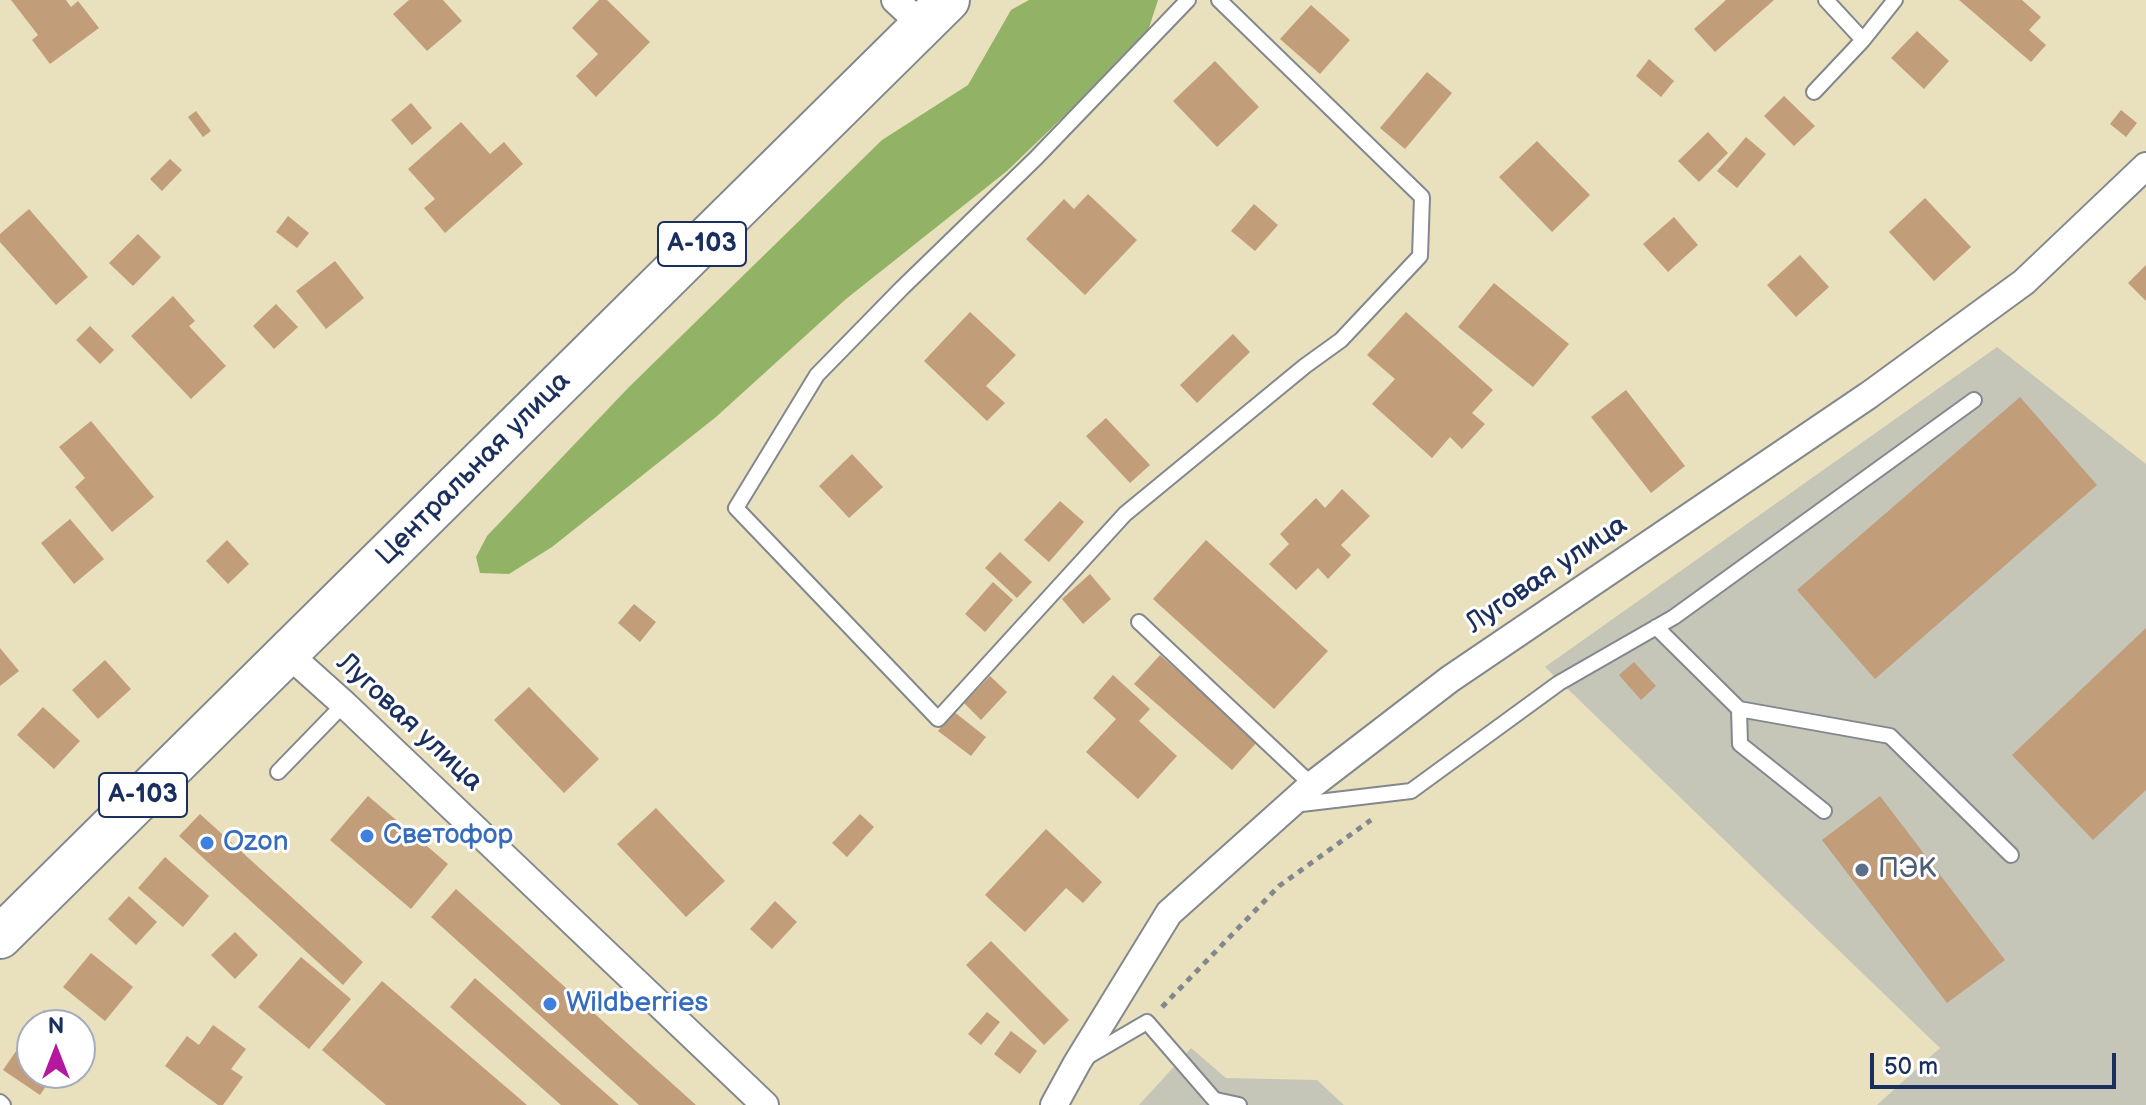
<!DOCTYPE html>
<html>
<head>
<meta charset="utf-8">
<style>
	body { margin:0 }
	#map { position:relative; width:2146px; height:1105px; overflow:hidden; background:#e9e0bd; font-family:"Balsamiq Sans",sans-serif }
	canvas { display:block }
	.north { position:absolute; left:16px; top:1009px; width:80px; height:80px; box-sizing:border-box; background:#fff; border:2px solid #a4acbf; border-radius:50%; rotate:0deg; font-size:22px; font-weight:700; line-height:32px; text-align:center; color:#1b2f5e }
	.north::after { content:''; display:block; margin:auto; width:28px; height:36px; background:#b5179e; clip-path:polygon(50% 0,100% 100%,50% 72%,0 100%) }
	.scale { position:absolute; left:1870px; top:1053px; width:246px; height:36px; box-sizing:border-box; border:4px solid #1b2f5e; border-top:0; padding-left:10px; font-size:24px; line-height:28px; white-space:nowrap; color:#1b2f5e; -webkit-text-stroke:6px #fff; paint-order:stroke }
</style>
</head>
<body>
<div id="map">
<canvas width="2146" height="1105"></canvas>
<div class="north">N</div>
<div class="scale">50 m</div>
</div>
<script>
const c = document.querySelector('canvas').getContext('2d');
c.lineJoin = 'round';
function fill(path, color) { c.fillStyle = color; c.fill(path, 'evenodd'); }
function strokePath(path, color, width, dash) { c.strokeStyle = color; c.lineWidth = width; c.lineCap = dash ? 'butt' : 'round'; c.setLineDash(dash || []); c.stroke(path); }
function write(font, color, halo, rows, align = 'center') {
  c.font = font + ' "Balsamiq Sans",sans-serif'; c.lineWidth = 6; c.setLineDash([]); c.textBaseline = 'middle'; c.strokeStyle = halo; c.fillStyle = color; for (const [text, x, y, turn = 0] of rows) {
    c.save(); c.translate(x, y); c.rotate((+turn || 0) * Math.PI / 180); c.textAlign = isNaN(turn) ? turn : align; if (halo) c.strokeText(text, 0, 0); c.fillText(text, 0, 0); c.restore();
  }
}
fill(new Path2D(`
	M1997,347L2146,464V1105H1877L1940,1048L1545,667Z
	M1191,1048L1226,1078L1317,1080L1344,1105H1139Z`), '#c5c5b8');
fill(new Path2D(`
	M1029,0H1158L1146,37L1007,171L846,299L716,417L552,547L509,574L480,573L476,557L487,536L629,387L882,140L968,85L1011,10Z`), '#92b266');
fill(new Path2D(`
	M11,0H66L71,7L78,1L99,28L50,64L32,40L38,35Z
	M409,0H443L462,21L427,51L393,14Z
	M599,0H607L650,42L596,97L576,76L598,54L572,28Z
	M1726,0H1774L1715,52L1694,29Z
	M1959,0H2022L2041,17L2029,30L2046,45L2031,62Z
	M1311,5L1350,40L1320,74L1280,39Z
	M1917,31L1949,61L1924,89L1891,58Z
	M1649,59L1674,81L1661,97L1636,76Z
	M1215,61L1259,107L1217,147L1173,101Z
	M1427,72L1452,93L1405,149L1380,128Z
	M1784,96L1815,126L1794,146L1764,116Z
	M411,103L432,128L412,145L391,120Z
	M2121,110L2137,123L2126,137L2110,124Z
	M196,111L211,131L203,137L188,117Z
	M461,122L490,154L504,142L523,164L445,233L424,208L435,199L408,169Z
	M1708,132L1728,153L1699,182L1678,161Z
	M1746,137L1766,154L1737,188L1717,171Z
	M1537,141L1590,195L1552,232L1499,177Z
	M170,159L182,170L162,191L150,179Z
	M1088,194L1137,240L1085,295L1026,239L1064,199L1074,209Z
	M1925,198L1971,247L1934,281L1889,232Z
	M1254,204L1278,225L1255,251L1231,231Z
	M29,209L88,277L56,305L0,242V234Z
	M288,216L309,233L297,248L276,232Z
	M1674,217L1698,245L1668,272L1643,244Z
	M138,234L161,257L133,286L109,263Z
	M1800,255L1829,287L1796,317L1767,285Z
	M335,261L364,298L326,329L296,291Z
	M2146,265V301L2128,283Z
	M1494,283L1569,344L1533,387L1458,327Z
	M173,296L195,321L189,326L226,366L191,399L131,336Z
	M276,304L298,327L274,349L253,326Z
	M970,312L1016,355L986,386L1005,403L987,421L924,361Z
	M1406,312L1493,390L1472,413L1485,424L1462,449L1450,437L1432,458L1372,404L1395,379L1367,355Z
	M90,326L114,350L100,364L76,340Z
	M1233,334L1250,352L1197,403L1180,385Z
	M1626,390L1685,466L1651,493L1591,417Z
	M2020,397L2097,485L1875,679L1797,590Z
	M1106,418L1150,465L1130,483L1086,436Z
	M91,421L154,497L112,532L75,487L85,478L59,447Z
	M852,454L883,487L849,518L819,486Z
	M1342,489L1370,516L1341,545L1351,555L1328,579L1318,568L1296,590L1269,564L1289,544L1280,534L1316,498L1325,508Z
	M1060,501L1084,522L1049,562L1024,540Z
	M70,519L104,559L74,584L41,543Z
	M227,540L249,564L228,584L206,561Z
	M1206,540L1328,651L1274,709L1153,599Z
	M1000,552L1032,582L1017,598L985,568Z
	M1090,574L1111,599L1083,624L1062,599Z
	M993,582L1013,600L985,632L965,614Z
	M634,604L656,622L640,642L618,623Z
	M2146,628V790L2093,840L2012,755Z
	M0,648L19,671L0,686Z
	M1160,655L1258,741L1232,770L1134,684Z
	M105,660L131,689L98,719L72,690Z
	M1634,662L1656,686L1641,700L1619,675Z
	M1113,675L1150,709L1139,721L1177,756L1138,799L1086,752L1116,719L1093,698Z
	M990,676L1007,692L981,720L964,703Z
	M529,687L599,759L564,793L494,720Z
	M43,707L80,741L54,769L17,735Z
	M953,711L986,737L971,756L938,731Z
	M368,796L448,864L411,909L330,840Z
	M1880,796L2005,960L1947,1003L1822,840Z
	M656,808L725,881L686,917L617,844Z
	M200,814L363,962L343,985L179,836Z
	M860,814L874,827L847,857L832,843Z
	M1046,829L1102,882L1083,903L1066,888L1025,932L985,895Z
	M165,857L209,896L183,927L138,888Z
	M456,889L696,1105H639L431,917Z
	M129,896L157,922L136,945L108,919Z
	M775,901L797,922L772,949L750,929Z
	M235,932L258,955L235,979L211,955Z
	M991,941L1069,1020L1044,1045L966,965Z
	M91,953L133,987L105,1021L63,987Z
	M301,957L351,999L309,1049L258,1007Z
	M475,978L619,1105H561L450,1007Z
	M382,981L527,1105H386L322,1050Z
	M44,1010L66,1025H34Z
	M987,1012L1000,1022L981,1045L968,1034Z
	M213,1025L246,1049L231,1069L243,1077L223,1105H218L165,1066L187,1036L199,1045Z
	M32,1028V1073H55L40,1095L3,1070Z
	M1011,1031L1037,1051L1020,1074L994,1054Z`), '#c29d7a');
const service = new Path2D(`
	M1188,0L1036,158L902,288L817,375L736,508L938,719L1125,514L1305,366L1341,340L1420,256L1422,197L1219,0
	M1826,0L1863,40
	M1814,92L1863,40L1895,0
	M1139,622L1312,785
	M1656,627L1739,709L1890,736L2011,855
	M1739,709L1740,744L1824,811
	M278,772L344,704
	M1293,805L1411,791L1559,683L1674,617L1974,400
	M1087,1057L1147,1022L1219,1105
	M1216,1100L1239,1105
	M0,1102L3,1105`);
const minor = new Path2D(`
	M895,0L923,26
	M287,653L344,704L765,1105
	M1054,1105L1077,1063L1169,913L1312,785L1450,679L1869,395L2024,282L2146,166`);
const primary = new Path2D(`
	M0,937L948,0`);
strokePath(service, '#82888e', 18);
strokePath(minor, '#82888e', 30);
strokePath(primary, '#82888e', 46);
strokePath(new Path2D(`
	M1162,1007L1279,886L1371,820`), '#82888e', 5, [6, 6]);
strokePath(service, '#fff', 14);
strokePath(minor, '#fff', 26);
strokePath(primary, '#fff', 42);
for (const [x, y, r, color] of [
	[367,836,8,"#3f7fe0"],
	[207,843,8,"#3f7fe0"],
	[1862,870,8,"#5c6f8a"],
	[550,1004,8,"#3f7fe0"]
]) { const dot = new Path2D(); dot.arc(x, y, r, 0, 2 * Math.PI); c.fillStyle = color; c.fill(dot); strokePath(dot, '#fff', 3); }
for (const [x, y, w] of [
	[702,244,88],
	[143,795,88]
]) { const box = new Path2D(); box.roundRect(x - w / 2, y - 22, w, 44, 6); c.fillStyle = '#fff'; c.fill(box); strokePath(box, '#1b2f5e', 2); }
write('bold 26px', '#1b2f5e', null, [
	["А-103",702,244],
	["А-103",143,795]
]);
write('28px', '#1b2f5e', '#fff', [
	["Центральная улица",474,469,-45],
	["Луговая улица",1547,575,-34],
	["Луговая улица",409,723,43]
]);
write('28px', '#366cbe', '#fff', [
	["Светофор",383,836],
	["Ozon",223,843],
	["Wildberries",566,1004]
], 'left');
write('28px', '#4e5e75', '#fff', [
	["ПЭК",1878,870]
], 'left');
</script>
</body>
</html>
